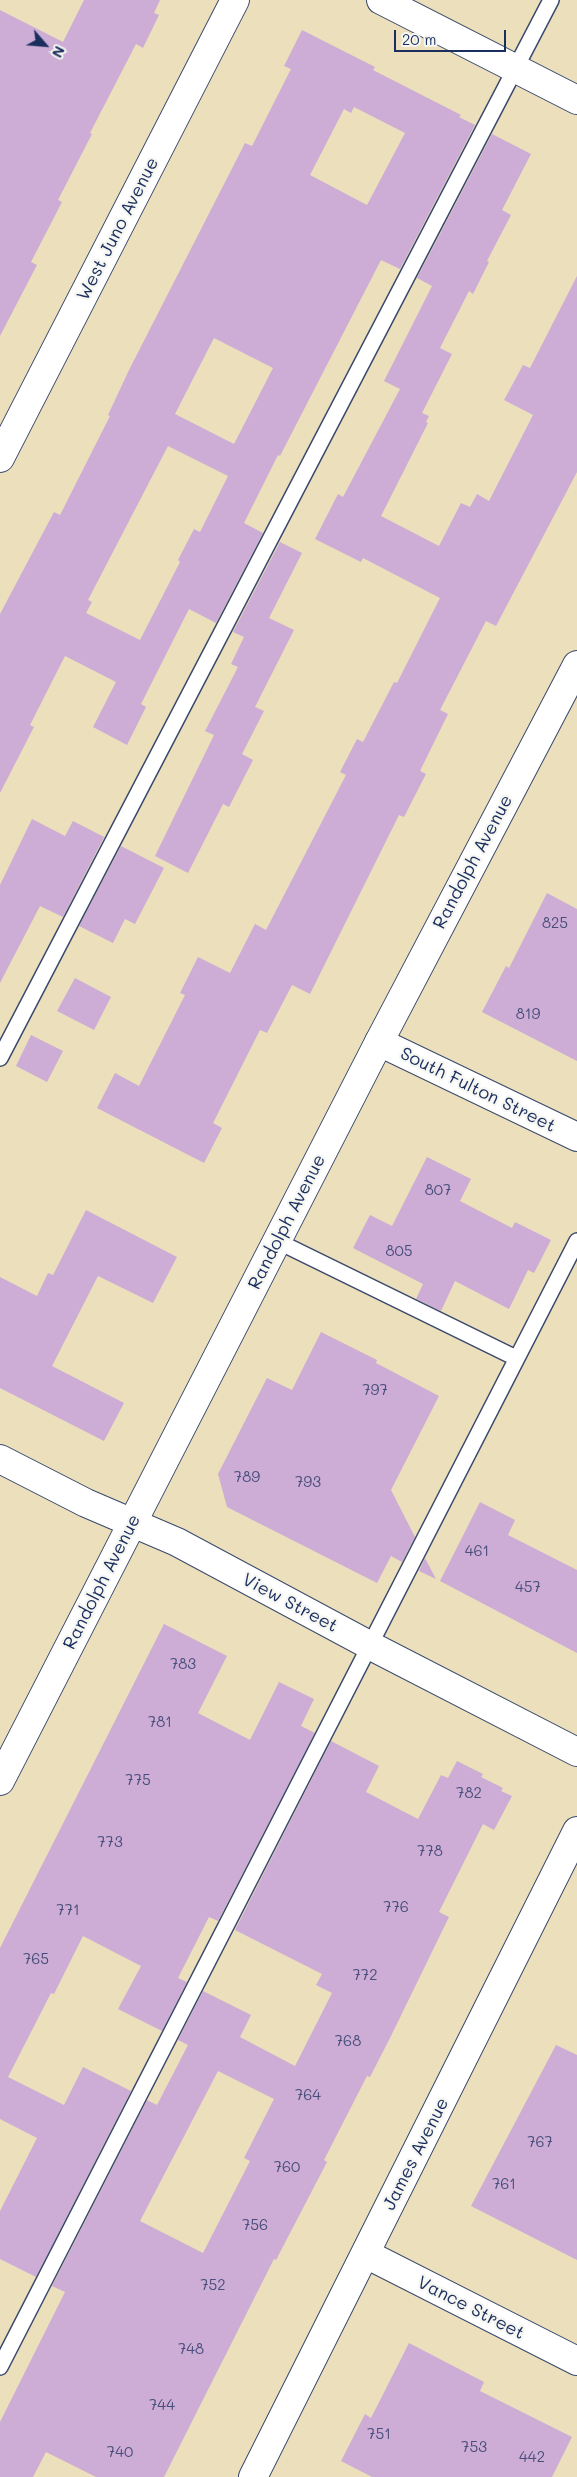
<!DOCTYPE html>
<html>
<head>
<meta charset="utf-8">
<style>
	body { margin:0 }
	#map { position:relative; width:577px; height:2477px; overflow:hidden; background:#ebdfbc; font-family:Mali,sans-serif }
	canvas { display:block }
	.north { position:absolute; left:20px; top:20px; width:50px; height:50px; -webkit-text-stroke:4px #f6f6f2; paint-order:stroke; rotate:117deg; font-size:14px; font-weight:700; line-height:20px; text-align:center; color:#1b2f5e }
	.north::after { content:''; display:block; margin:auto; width:18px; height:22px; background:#1b2f5e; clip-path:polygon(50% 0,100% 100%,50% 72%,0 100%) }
	.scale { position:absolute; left:394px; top:30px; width:112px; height:22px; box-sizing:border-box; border:2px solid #1b2f5e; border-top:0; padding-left:6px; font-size:15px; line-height:18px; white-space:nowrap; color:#1b2f5e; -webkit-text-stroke:4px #f6f6f2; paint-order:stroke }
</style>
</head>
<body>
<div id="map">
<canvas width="577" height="2477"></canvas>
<div class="north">N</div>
<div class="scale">20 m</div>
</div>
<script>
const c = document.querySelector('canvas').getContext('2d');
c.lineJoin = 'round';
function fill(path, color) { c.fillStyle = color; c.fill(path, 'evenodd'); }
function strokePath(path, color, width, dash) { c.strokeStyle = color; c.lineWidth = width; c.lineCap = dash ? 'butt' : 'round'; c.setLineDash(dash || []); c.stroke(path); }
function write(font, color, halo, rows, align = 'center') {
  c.font = font + ' Mali,sans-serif'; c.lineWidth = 4.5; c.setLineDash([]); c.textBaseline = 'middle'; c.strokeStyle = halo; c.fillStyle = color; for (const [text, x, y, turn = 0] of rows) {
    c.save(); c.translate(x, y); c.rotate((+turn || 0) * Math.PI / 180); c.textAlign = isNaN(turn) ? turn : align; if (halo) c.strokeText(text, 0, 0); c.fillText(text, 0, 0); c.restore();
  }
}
fill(new Path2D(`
	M84,0H160L154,13L159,15L143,48L136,44L90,133L92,134L58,200L62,202L31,262L37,265L0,336V10L63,42Z
	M302,30L375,67L373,70L461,115L459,117L475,125L400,269L381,260L280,456L278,455L244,523L263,533L216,623L189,609L141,704L146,707L127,745L93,727L116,682L65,656L30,725L34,727L0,793V614L54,512L60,515L110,416L108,415L129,370L245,143L252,146L291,69L284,66ZM354,107L405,133L367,205L310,175L344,109L351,113ZM214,338L273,368L234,444L175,414ZM168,446L228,476L200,532L194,529L178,560L180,562L140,640L86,613L92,602L88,600Z
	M492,134L531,154L502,210L511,215L487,261L489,262L473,294L469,291L440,348L452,354L422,413L429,416L426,422L428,423L381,516L439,546L461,503L470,507L477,494L489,501L533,415L504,400L523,365L530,368L577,276V472L496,626L486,621L440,710L448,714L420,771L426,774L404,817L399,815L310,994L292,985L267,1033L260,1030L213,1123L222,1128L204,1163L97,1108L115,1073L139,1086L185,995L180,993L198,957L230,973L255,924L266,930L346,775L340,772L357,739L363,742L394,682L397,683L440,598L363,558L361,562L315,539L338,494L343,497L400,389L384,381L432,286L417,278Z
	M280,542L302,553L269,618L294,630L255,707L264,711L242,754L253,760L229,807L223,804L188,873L155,856L214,735L205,731L238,667L231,664L244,637L233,632Z
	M32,819L65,836L73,821L104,837L63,917L40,906L0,983V885Z
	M121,846L164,868L135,924L125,919L113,943L79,926Z
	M547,893L577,909V1061L482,1012L506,966L509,968Z
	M75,978L111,997L94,1030L57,1011Z
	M31,1035L63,1051L47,1082L16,1066Z
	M427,1157L471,1179L460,1201L512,1228L515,1222L551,1240L534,1273L528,1270L509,1309L455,1281L441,1311L416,1299L423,1284L353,1248L370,1215L392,1226Z
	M86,1210L177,1257L153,1303L98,1276L52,1366L124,1403L104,1441L0,1388V1277L37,1296L48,1273L53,1275Z
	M321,1332L377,1360L376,1363L439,1396L391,1490L415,1537L402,1562L391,1556L377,1583L227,1507L218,1474L267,1378L292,1390Z
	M480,1502L515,1520L508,1535L577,1570V1653L440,1581Z
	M425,1558L436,1579L419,1571Z
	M164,1624L227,1656L198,1713L250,1740L279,1682L314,1699L301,1726L315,1733L218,1921L209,1917L178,1978L187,1982L162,2031L118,2009L141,1966L83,1936L54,1994L51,1993L8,2077L64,2105L83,2067L131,2091L36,2277L0,2259V2211L37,2138L0,2119V1948Z
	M331,1741L379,1766L366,1792L418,1819L441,1775L448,1778L457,1761L483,1774L481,1777L503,1788L501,1791L512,1796L494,1830L483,1824L439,1912L449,1917L390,2038L370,2077L367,2076L324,2160L327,2162L276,2260L274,2259L164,2477H96L46,2452L33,2477H0V2422L65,2292L52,2286L147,2100L157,2105L188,2045L178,2040L203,1991L251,2015L240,2037L295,2066L332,1993L316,1985L322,1974L235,1930ZM218,2071L274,2099L244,2158L250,2161L203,2253L140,2221Z
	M556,2045L577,2055V2260L471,2206Z
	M409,2343L484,2382L480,2391L572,2437L552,2477H372L341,2461L365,2414L371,2418Z`), '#cdadd5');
const service = new Path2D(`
	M0,1058L551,0
	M277,1241L516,1358
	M0,2367L577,1241`);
const minor = new Path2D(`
	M0,458L235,0
	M379,1042L577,1137
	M0,1459L86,1503L177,1542L371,1646L577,1752
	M366,2254L577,2361
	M253,2477L577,1831`);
const tertiary = new Path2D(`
	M381,0L577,100
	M0,1781L379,1042L577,665`);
strokePath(service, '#3a496c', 18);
strokePath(minor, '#3a496c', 30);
strokePath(tertiary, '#3a496c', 30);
strokePath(service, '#fff', 15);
strokePath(minor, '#fff', 28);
strokePath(tertiary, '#fff', 28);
write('15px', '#484e7c', null, [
	["825",555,923],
	["819",528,1014],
	["807",438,1190],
	["805",399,1251],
	["797",375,1390],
	["789",247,1477],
	["793",308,1482],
	["461",477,1551],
	["457",528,1587],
	["783",183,1664],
	["781",160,1722],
	["775",138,1780],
	["782",469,1793],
	["773",110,1842],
	["778",430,1851],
	["776",396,1907],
	["771",68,1910],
	["765",36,1959],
	["772",365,1975],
	["768",348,2041],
	["764",308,2095],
	["767",540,2142],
	["760",287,2167],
	["761",504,2184],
	["756",255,2225],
	["752",213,2285],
	["748",191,2349],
	["744",162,2405],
	["751",379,2434],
	["753",474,2447],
	["740",120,2452],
	["442",532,2457]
]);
write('18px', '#1b2f5e', '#f6f6f2', [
	["West Juno Avenue",118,229,-63],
	["Randolph Avenue",473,862,-62],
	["South Fulton Street",478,1090,26],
	["Randolph Avenue",287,1222,-63],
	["Randolph Avenue",102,1582,-63],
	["View Street",290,1603,28],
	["James Avenue",416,2154,-63],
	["Vance Street",471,2308,27]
]);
</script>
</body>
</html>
